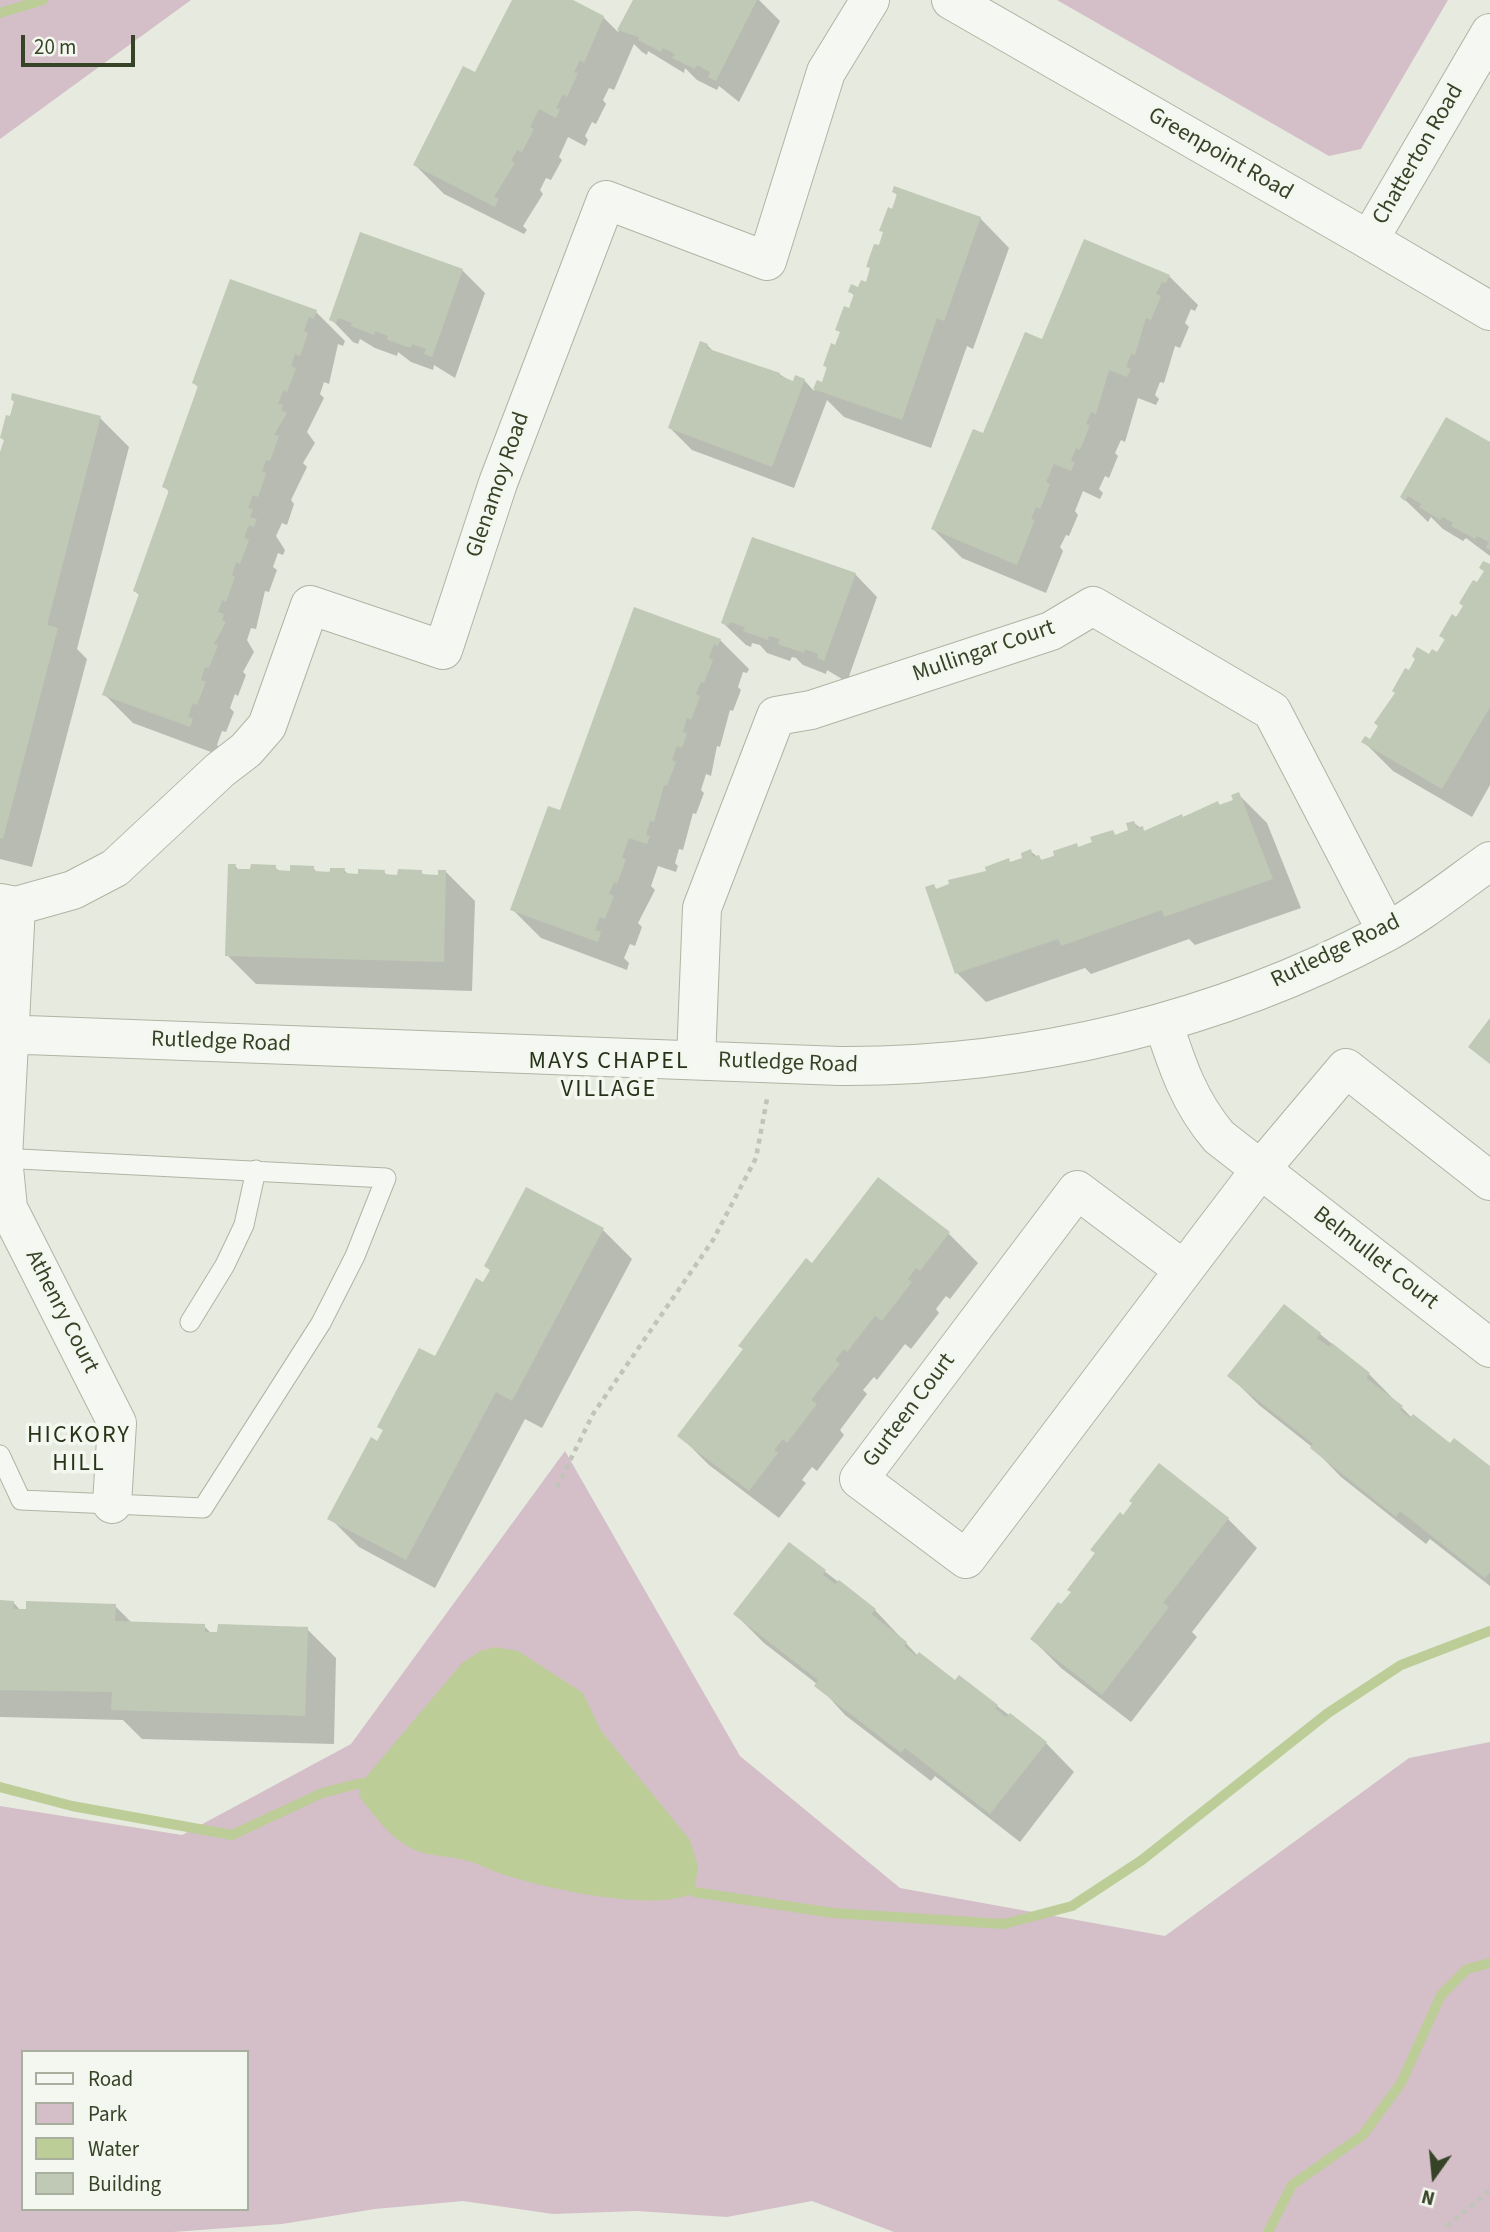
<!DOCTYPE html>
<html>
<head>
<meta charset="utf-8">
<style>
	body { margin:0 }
	#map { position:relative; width:1490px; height:2232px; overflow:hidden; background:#e6eadf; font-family:"Source Sans 3",sans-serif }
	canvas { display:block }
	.legend { position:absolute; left:21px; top:2050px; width:228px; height:161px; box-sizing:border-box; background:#f4f7ef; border:2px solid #a8af9f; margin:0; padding:9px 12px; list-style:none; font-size:21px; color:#364326 }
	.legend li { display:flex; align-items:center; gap:14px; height:35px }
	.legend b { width:35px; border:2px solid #a8af9f }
	.north { position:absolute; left:1399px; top:2141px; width:70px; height:70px; -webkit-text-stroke:5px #f4f7ef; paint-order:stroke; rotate:195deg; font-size:19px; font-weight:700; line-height:28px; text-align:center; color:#364326 }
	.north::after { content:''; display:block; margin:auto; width:24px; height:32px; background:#364326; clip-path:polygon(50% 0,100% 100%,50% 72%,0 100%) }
	.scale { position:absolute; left:21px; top:35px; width:114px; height:32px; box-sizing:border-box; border:4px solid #364326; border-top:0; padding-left:9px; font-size:21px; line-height:24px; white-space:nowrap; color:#364326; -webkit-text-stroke:5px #f4f7ef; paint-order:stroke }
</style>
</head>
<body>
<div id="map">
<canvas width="1490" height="2232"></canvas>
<ul class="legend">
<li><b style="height:9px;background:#f5f8f2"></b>Road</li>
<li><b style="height:19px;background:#d4bfc9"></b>Park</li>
<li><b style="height:19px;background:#bccd97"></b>Water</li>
<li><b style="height:19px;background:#c0c8b6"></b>Building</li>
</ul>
<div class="north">N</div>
<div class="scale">20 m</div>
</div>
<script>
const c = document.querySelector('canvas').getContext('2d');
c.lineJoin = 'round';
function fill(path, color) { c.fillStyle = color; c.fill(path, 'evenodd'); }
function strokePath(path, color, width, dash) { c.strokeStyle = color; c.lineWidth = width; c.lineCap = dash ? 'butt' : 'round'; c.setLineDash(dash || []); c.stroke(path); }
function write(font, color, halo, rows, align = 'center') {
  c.font = font + ' "Source Sans 3",sans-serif'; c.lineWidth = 7; c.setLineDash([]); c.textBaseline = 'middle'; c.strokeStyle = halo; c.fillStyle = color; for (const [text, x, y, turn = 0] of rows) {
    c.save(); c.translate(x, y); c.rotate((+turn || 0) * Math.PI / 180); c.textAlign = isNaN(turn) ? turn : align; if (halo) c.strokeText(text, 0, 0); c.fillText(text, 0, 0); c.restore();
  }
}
fill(new Path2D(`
	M0,0H191L0,139Z
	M1057,0H1448L1361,149L1329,156Z
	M565,1451L740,1756L900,1888L1165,1936L1409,1758L1490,1742V2232H894L812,2201L727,2217L637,2211L553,2214L463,2201L375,2209L282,2224L173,2232H0V1806L182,1835L351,1744ZM23,2052H247V2209H23Z`), '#d4bfc9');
fill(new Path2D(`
	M495,1647L518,1651L583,1693L601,1731L690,1840L698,1866L694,1892C659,1914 544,1888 505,1875C491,1871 478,1863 464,1860C445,1855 425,1857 407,1846C386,1833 374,1815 359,1796L361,1783L462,1663L480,1651Z`), '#bccd97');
fill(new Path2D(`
	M514,0H569L603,17L618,32L635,0H759L780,21L739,102L719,86L717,90L697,80L685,68L684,73L648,51L647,55L642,52L634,44L614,90L609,88L603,100L606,104L596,124L592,122L585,136L588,140L585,146L568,137L559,157L562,160L551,180L546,178L540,190L543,194L523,226L527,230L524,234L444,194L415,165L476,75Z
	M894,192L980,218L1009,248L973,349L967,346L931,448L844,417L827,400L794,488L692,450L670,428L707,345L715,353L779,374L794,383L804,380L814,391L818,382L823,384L828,369L825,366L836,347L855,296L850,292L867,284L898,196Z
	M361,235L463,271L485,293L455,378L434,365L433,370L411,362L398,352L397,356L375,348L360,339L358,344L353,342L331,319Z
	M1169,276L1198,305L1195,311L1191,309L1185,323L1189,327L1180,348L1175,346L1164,383L1160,382L1155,395L1159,399L1156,405L1138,398L1125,442L1121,440L1115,453L1118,456L1109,478L1105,476L1099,489L1103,493L1100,499L1083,491L1075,511L1078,515L1069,536L1066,535L1060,547L1063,551L1046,593L962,558L933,529L984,435L1043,341Z
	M316,312L345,341L343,346L338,344L329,384L324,382L320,394L324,398L307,432L315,443L303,463L307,467L291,500L294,504L287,525L282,523L276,536L285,550L283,555L278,553L273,567L277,570L269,592L265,591L256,629L251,628L247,640L254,652L243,672L246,675L238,696L235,694L230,708L234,712L226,732L222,731L217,745L221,749L219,755L133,723L104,694L140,596L135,591L170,493L164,486L199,388L194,383Z
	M13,400L100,418L129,447L77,649L87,659L32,867L0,859V454L6,442L2,438L15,402Z
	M1490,444V556L1466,538L1463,541L1443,529L1431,517L1428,522L1425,519L1402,497Z
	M1490,566V785L1472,817L1393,771L1364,742H1370L1430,657L1438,654L1446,641L1441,636L1457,619Z
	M855,574L877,597L847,682L827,670L826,674L803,665L796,658L792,657L790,661L767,653L760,645L752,643L751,647L746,645L723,623Z
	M635,609L720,640L749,669L747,673L743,672L738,687L741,690L733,711L730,710L720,747L717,746L711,776L706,774L701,790L704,793L696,814L693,813L683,850L679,849L675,863L678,866L676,872L658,866L651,886L655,890L638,923L642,927L635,946L630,944L624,958L629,963L627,970L541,938L512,909L561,812Z
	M1238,794L1267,823L1301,908L1195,945L1189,939L1091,974L1085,968L986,1002L957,973L933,886L938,890L1025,859L1030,851L1043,861L1076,845L1080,849L1112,832L1117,836L1131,831L1134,823L1146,832L1218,803L1221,806L1235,801Z
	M235,866L240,871L275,867L280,872L313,868L318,873L344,870L349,875L384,872L388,876H399L421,872L425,876L440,877L446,872L475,901L472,991L256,984L227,955Z
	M879,1180L949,1234L978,1263L950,1299L946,1296L936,1309L939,1313L911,1349L905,1344L877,1380L874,1377L863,1390L867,1394L840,1430L844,1435L817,1471L812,1467L802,1480L806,1483L779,1518L709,1465L680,1436Z
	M603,1230L632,1259L542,1428L525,1419L435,1588L359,1547L330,1518L384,1431L379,1426L435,1358L484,1284L491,1271L486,1266Z
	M1320,1334L1369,1374L1412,1418L1450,1446L1490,1468V1586L1430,1539L1426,1544L1341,1477L1312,1447L1259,1405L1230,1376Z
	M1159,1465L1228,1519L1257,1548L1192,1632L1197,1637L1131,1722L1061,1668L1032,1639L1062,1607Z
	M789,1544L875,1610L918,1656L955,1683L997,1706L1046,1743L1074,1772L1020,1842L935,1776L931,1781L845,1715L817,1684L764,1643L735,1614Z
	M0,1602H13L21,1611L115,1606L133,1624L204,1626L212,1634L307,1629L336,1658L334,1744L142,1739L123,1720L0,1717Z`), '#0003');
strokePath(new Path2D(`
	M0,13L43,0
	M0,1787L72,1806L232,1835L322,1793L361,1783L373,1788
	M685,1883L694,1892L833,1913L1004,1924L1072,1906L1142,1860L1328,1713L1401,1665L1490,1631
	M1268,2232L1292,2185L1363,2135L1401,2083L1441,1995L1467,1969L1490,1963`), '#bccd97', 10);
fill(new Path2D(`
	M512,0H573L604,16L584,63L580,60L574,72L578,73L567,97L563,94L556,108L560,109L556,118L539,109L530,127L534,129L522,152L517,150L511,161L515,163L494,197L499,199L495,207L413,165L463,66L475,72Z
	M633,0H757L716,81L708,77L710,72L697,65L695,69L672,58L675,54L663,48L661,52L638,40L639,37L617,30Z
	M894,186L981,217L944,321L937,318L902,420L813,389L817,380L822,382L827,367L823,366L831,343L835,345L840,332L835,330L844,306L849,308L854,294L848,292L851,284L858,287L861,280L866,282L870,268L866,267L874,244L879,245L883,232L879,231L888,207L892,209L897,194L892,192Z
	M360,232L463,269L432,357L424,354L426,349L412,344L411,348L387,340L388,336L375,331L374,335L351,326L352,323L338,318L336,323L329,320Z
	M1084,239L1170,275L1166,283L1162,282L1156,294L1161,296L1151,320L1146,318L1135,355L1131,354L1126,367L1131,369L1127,377L1109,370L1096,414L1091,412L1086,424L1090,425L1080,450L1076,448L1071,460L1075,463L1071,471L1054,464L1046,482L1050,484L1040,509L1036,507L1031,519L1035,520L1017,565L931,529L973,429L983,433L1025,332L1042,339Z
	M230,279L317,310L314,319L309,317L304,331L308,333L300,356L295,354L291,366L296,368L287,392L283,390L278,404L283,405L281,410L287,413L274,435L279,436L270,461L266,460L262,471L266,473L258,497L253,495L248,508L253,510L250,517L257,519L254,527L249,525L244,538L249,540L240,564L236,562L232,575L235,577L226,602L222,600L218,612L224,614L222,620L226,622L214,644L218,645L209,668L205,667L201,680L206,682L197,705L193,703L188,717L193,719L190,727L102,695L139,594L133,591L169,490L162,487L198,386L192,383Z
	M700,341L708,344L706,348L780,373V376L793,381L795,375L805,379L772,467L668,428Z
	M12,393L101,416L47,625L58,628L3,839L0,838V452L4,440L0,438L6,415L10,416L14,401L11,400Z
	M1446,417L1490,442V550L1486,548L1489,542L1477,536L1475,539L1451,526L1453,523L1443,517L1440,520L1419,507L1421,504L1408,496L1405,501L1400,497Z
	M752,537L856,573L824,661L817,658L818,654L805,649L804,653L778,644L780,639L769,636L768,640L743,631L745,627L730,622L728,626L721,623Z
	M1483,561L1490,564V707L1442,789L1361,742L1365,736L1370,739L1378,726L1374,723L1395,693L1392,691L1405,668L1409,670L1415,659L1412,656L1417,647L1429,654L1432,649L1437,652L1445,639L1439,636L1452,614L1456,617L1463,606L1459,603L1473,580L1477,582L1484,571L1479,568Z
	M634,607L721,639L718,646L714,644L709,658L713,660L704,683L701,682L696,694L700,696L691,720L687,718L683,732L687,733L682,748L677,746L672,760L676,762L667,786L664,785L654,822L650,821L646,835L650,836L647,844L629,838L622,858L626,859L617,884L614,882L609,894L614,896L605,919L600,917L595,930L601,932L598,942L510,910L548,806L560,810Z
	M1239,792L1273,879L1164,917L1162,910L1061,946L1058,939L955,974L925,887L934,884L936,889L949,884L948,880L986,871L985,867L1009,858L1010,862L1022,858L1021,853L1031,849L1033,857L1039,855L1041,860L1054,856L1053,851L1077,843L1078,847L1092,842L1090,837L1113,830L1115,835L1128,830L1126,823L1134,821L1137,828L1143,826L1144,831L1182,814L1183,817L1218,801L1219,805L1233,800L1231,795Z
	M228,864H236L235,869H250L251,864L276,865V870L290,871V865L314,866V871L330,872V868H345L344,873L358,874V869L385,870L384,874L397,875L398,869L422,870V874L438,875V870H446L444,962L225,956Z
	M1490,1018V1064L1468,1047Z
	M878,1177L950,1232L920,1271L916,1268L908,1279L912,1282L882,1321L875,1316L847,1352L844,1349L835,1360L840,1364L811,1400L817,1404L787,1443L783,1439L774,1450L778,1453L749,1491L677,1436L743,1349L738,1346L806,1258L812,1263Z
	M526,1187L604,1228L512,1401L496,1392L406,1560L327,1519L371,1437L377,1441L383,1430L377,1427L419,1348L435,1356L476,1278L483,1282L490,1270L484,1266Z
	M1284,1304L1321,1333L1317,1338L1329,1347L1332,1343L1370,1373L1366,1378L1403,1406L1400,1410L1410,1418L1413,1414L1450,1443L1454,1438L1490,1466V1572L1485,1578L1400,1511L1396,1517L1310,1448L1313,1444L1227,1376Z
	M1159,1463L1229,1518L1163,1603L1169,1607L1102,1695L1030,1639L1058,1602L1061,1604L1071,1592L1067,1590L1095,1553L1090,1550L1120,1512L1123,1515L1132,1503L1129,1501Z
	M789,1542L826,1570L823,1575L835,1584L839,1580L876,1609L871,1614L907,1642L904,1646L916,1656L919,1652L955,1680L959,1675L998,1705L995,1708L1006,1717L1010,1713L1047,1742L990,1814L905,1748L901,1753L814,1686L818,1680L733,1614Z
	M0,1600L14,1601L13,1609H26V1601L116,1604L115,1621L205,1624V1632H217L218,1624L308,1627L305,1716L111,1710L112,1692L0,1690Z`), '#c0c8b6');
const service = new Path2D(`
	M0,1158L386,1178L355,1256L321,1323L203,1508L21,1500L0,1455
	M190,1322L225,1265L244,1225L256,1170`);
const minor = new Path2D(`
	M951,0L1369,240
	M0,903L16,906L3,1158L8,1208L117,1423L112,1504
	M16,906L73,890L115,868L220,770L246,750L267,726L310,605L443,650L498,483L606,200L767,261L826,72L870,0
	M1163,1022C1177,1065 1189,1102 1219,1137L1490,1348
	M0,1034L840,1066C1029,1067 1218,1022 1385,933C1422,913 1456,885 1490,861
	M696,1060L702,908L776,716L811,710L1051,631L1093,606L1272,711L1387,932
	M1184,1270L966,1559L859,1479L1077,1190L1184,1270L1260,1170L1346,1068L1490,1181`);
const tertiary = new Path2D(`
	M1490,33L1369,240L1490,311`);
strokePath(service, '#aeb5a4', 21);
strokePath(minor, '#aeb5a4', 40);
strokePath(tertiary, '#aeb5a4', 40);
strokePath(new Path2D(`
	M557,1487L593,1414L713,1240L756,1158L767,1099
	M1447,2226L1490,2190`), '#c0c5b9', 4.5, [5, 5]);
strokePath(service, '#f5f8f2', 19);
strokePath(minor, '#f5f8f2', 38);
strokePath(tertiary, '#f5f8f2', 38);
write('23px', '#364326', '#f4f7ef', [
	["Greenpoint Road",1220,155,30],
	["Chatterton Road",1419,155,-60],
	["Glenamoy Road",499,485,-71],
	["Mullingar Court",984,652,-19],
	["Rutledge Road",1336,952,-26],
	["Rutledge Road",221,1043,2],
	["Rutledge Road",788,1064,2],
	["Belmullet Court",1375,1259,38],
	["Athenry Court",61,1312,63],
	["Gurteen Court",910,1411,-53]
]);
c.letterSpacing = '2px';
write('24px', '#273319', '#f4f7ef', [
	["MAYS CHAPEL",609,1063],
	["VILLAGE",609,1091],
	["HICKORY",79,1437],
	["HILL",79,1465]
]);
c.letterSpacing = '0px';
</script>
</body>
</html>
